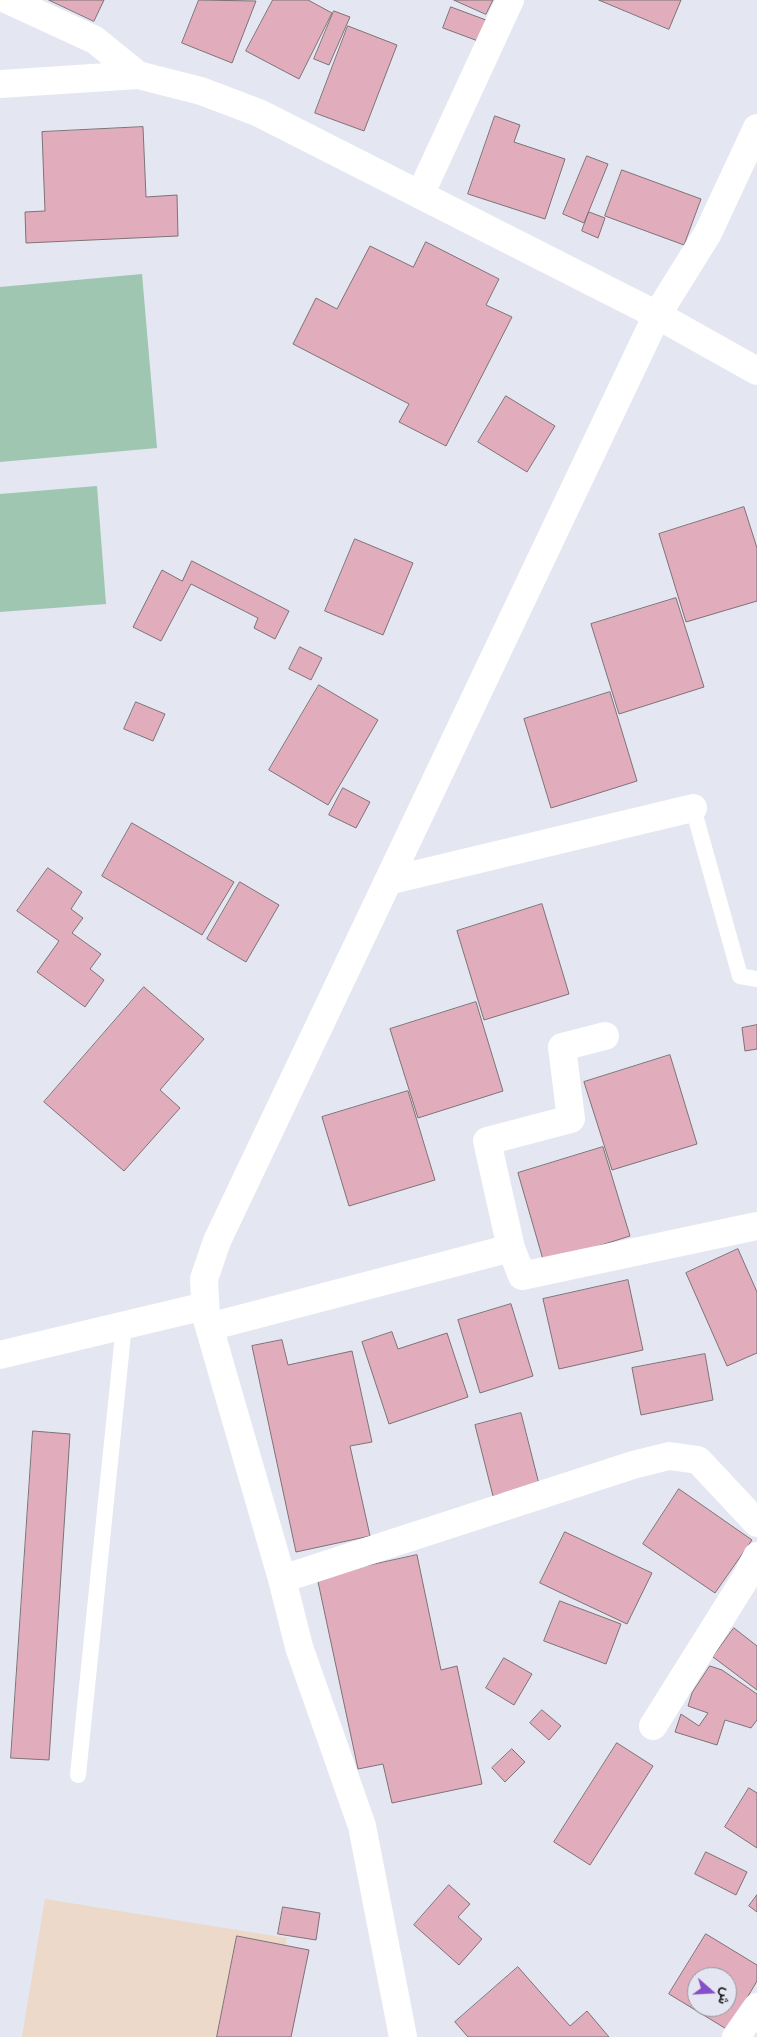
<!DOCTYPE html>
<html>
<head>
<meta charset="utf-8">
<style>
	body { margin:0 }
	#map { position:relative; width:757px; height:2037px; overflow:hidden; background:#e4e6f1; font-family:"Work Sans",Vazirmatn,sans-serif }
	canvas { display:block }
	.north { position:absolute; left:687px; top:1967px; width:50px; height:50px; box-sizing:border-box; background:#e4e6f1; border:1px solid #94969e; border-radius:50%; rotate:109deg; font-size:14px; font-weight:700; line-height:20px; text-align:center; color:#1d1d21 }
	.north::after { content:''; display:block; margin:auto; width:18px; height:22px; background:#8550c7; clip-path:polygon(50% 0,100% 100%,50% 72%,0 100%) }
</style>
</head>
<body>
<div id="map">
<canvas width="757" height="2037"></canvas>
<div class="north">ش</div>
</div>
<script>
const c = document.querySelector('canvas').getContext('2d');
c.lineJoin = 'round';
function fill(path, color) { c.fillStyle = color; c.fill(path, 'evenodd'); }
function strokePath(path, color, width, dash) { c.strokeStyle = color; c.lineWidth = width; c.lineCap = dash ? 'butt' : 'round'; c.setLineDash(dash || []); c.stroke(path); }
fill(new Path2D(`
	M45,1899L287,1938L271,2037H22Z`), '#ecd9c9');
fill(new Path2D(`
	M142,274L157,448L0,462V287Z
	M97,486L106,604L0,612V494Z`), '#9ec6b1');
const building = new Path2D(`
	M49,0H104L94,21Z
	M199,0L256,1L232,63L182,43Z
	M273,0H308L332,13L299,79L246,51Z
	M454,0H493L486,14Z
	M599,0H681L669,29Z
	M451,7L486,20L478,41L443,28Z
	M334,11L350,17L329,65L314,59Z
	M348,26L397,45L364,131L315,113Z
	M495,116L520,125L514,142L565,159L545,219L468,194Z
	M143,127L146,197L177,195L178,236L26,243L25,212L45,211L42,132Z
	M587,156L608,164L584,223L563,214Z
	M622,170L701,199L684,245L605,216Z
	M589,212L605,218L598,238L582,231Z
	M426,242L499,279L486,305L512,317L446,446L399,422L409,404L293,344L316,298L337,309L370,246L413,267Z
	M506,396L555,426L527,472L478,442Z
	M744,507L757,548V601L686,622L659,534Z
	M355,539L413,563L383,635L325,611Z
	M192,561L289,611L275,639L254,628L258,618L191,584L161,641L133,627L162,570L182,581Z
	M676,598L704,687L619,714L591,624Z
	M300,647L322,658L311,680L289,669Z
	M319,685L378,720L328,805L269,770Z
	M610,692L637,781L551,808L524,719Z
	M136,702L165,714L153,741L124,729Z
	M343,788L370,802L356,828L329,815Z
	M132,823L234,882L202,935L102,876Z
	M48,868L82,892L71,909L83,918L72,933L101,954L90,969L104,980L85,1007L37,972L59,941L17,911Z
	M240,882L279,905L246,962L207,939Z
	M542,904L569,994L484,1020L457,931Z
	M144,987L204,1039L160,1090L180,1108L124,1171L44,1102Z
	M476,1002L503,1091L418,1118L390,1029Z
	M757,1025V1049L745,1051L742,1028Z
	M670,1055L697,1144L612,1170L584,1082Z
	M408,1091L435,1180L349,1206L322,1117Z
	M603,1147L630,1236L544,1263L518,1173Z
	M738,1249L757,1292V1353L727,1366L686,1273Z
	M628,1280L643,1350L559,1369L543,1299Z
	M511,1304L533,1376L480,1393L458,1320Z
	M392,1332L398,1349L447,1333L468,1397L389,1424L362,1342Z
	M282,1340L288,1365L352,1351L372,1442L350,1446L370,1536L296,1552L252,1346Z
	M705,1354L713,1400L641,1415L632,1368Z
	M521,1413L539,1484L493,1496L475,1425Z
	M33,1431L70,1434L49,1760L11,1758Z
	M679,1489L752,1540L715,1593L643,1544Z
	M565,1532L652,1573L627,1624L540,1583Z
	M417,1555L441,1670L457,1666L482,1784L392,1803L383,1764L358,1769L317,1577Z
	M560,1601L621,1624L606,1664L544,1641Z
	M734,1628L757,1646V1690L713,1657Z
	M504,1658L532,1674L514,1705L486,1688Z
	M710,1666L722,1670L757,1694V1720L751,1728L725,1720L717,1745L675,1732L681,1714L699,1726L708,1713L688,1706L692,1693Z
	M542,1710L561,1726L549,1740L530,1723Z
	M617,1743L653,1766L590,1865L554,1842Z
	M512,1749L525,1762L505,1782L492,1768Z
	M749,1788L757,1793V1848L725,1827Z
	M706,1852L747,1872L736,1895L695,1874Z
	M449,1885L470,1904L458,1917L482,1939L459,1965L414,1925Z
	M757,1895V1912L749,1906Z
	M283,1907L320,1913L316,1940L278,1934Z
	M706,1934L757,1965V1981L728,2030L669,1994ZM697,1977H727V2007H697Z
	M237,1936L309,1950L291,2037H217Z
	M518,1967L570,2026L587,2011L609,2037H468L455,2022Z`);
fill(building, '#e1adbc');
strokePath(building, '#7d7275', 1);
strokePath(new Path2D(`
	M693,808L740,976L757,979
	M78,1775L124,1325`), '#fff', 16);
strokePath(new Path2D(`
	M8,0L95,40L138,75
	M0,84L138,75L201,91L259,113L657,315L757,371
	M420,195L510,0
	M388,881L693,808
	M605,1036L562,1047L571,1119L487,1141L511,1248L522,1276L757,1226
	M209,1327L511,1248
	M0,1355L205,1306
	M282,1579L633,1465L669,1456L698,1460L757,1523
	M653,1726L747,1576L757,1556
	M403,2037L362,1826L299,1647L282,1579L206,1316L204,1279L217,1241L657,315L708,233L757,128
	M736,2037L757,2007`), '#fff', 28);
</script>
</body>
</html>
